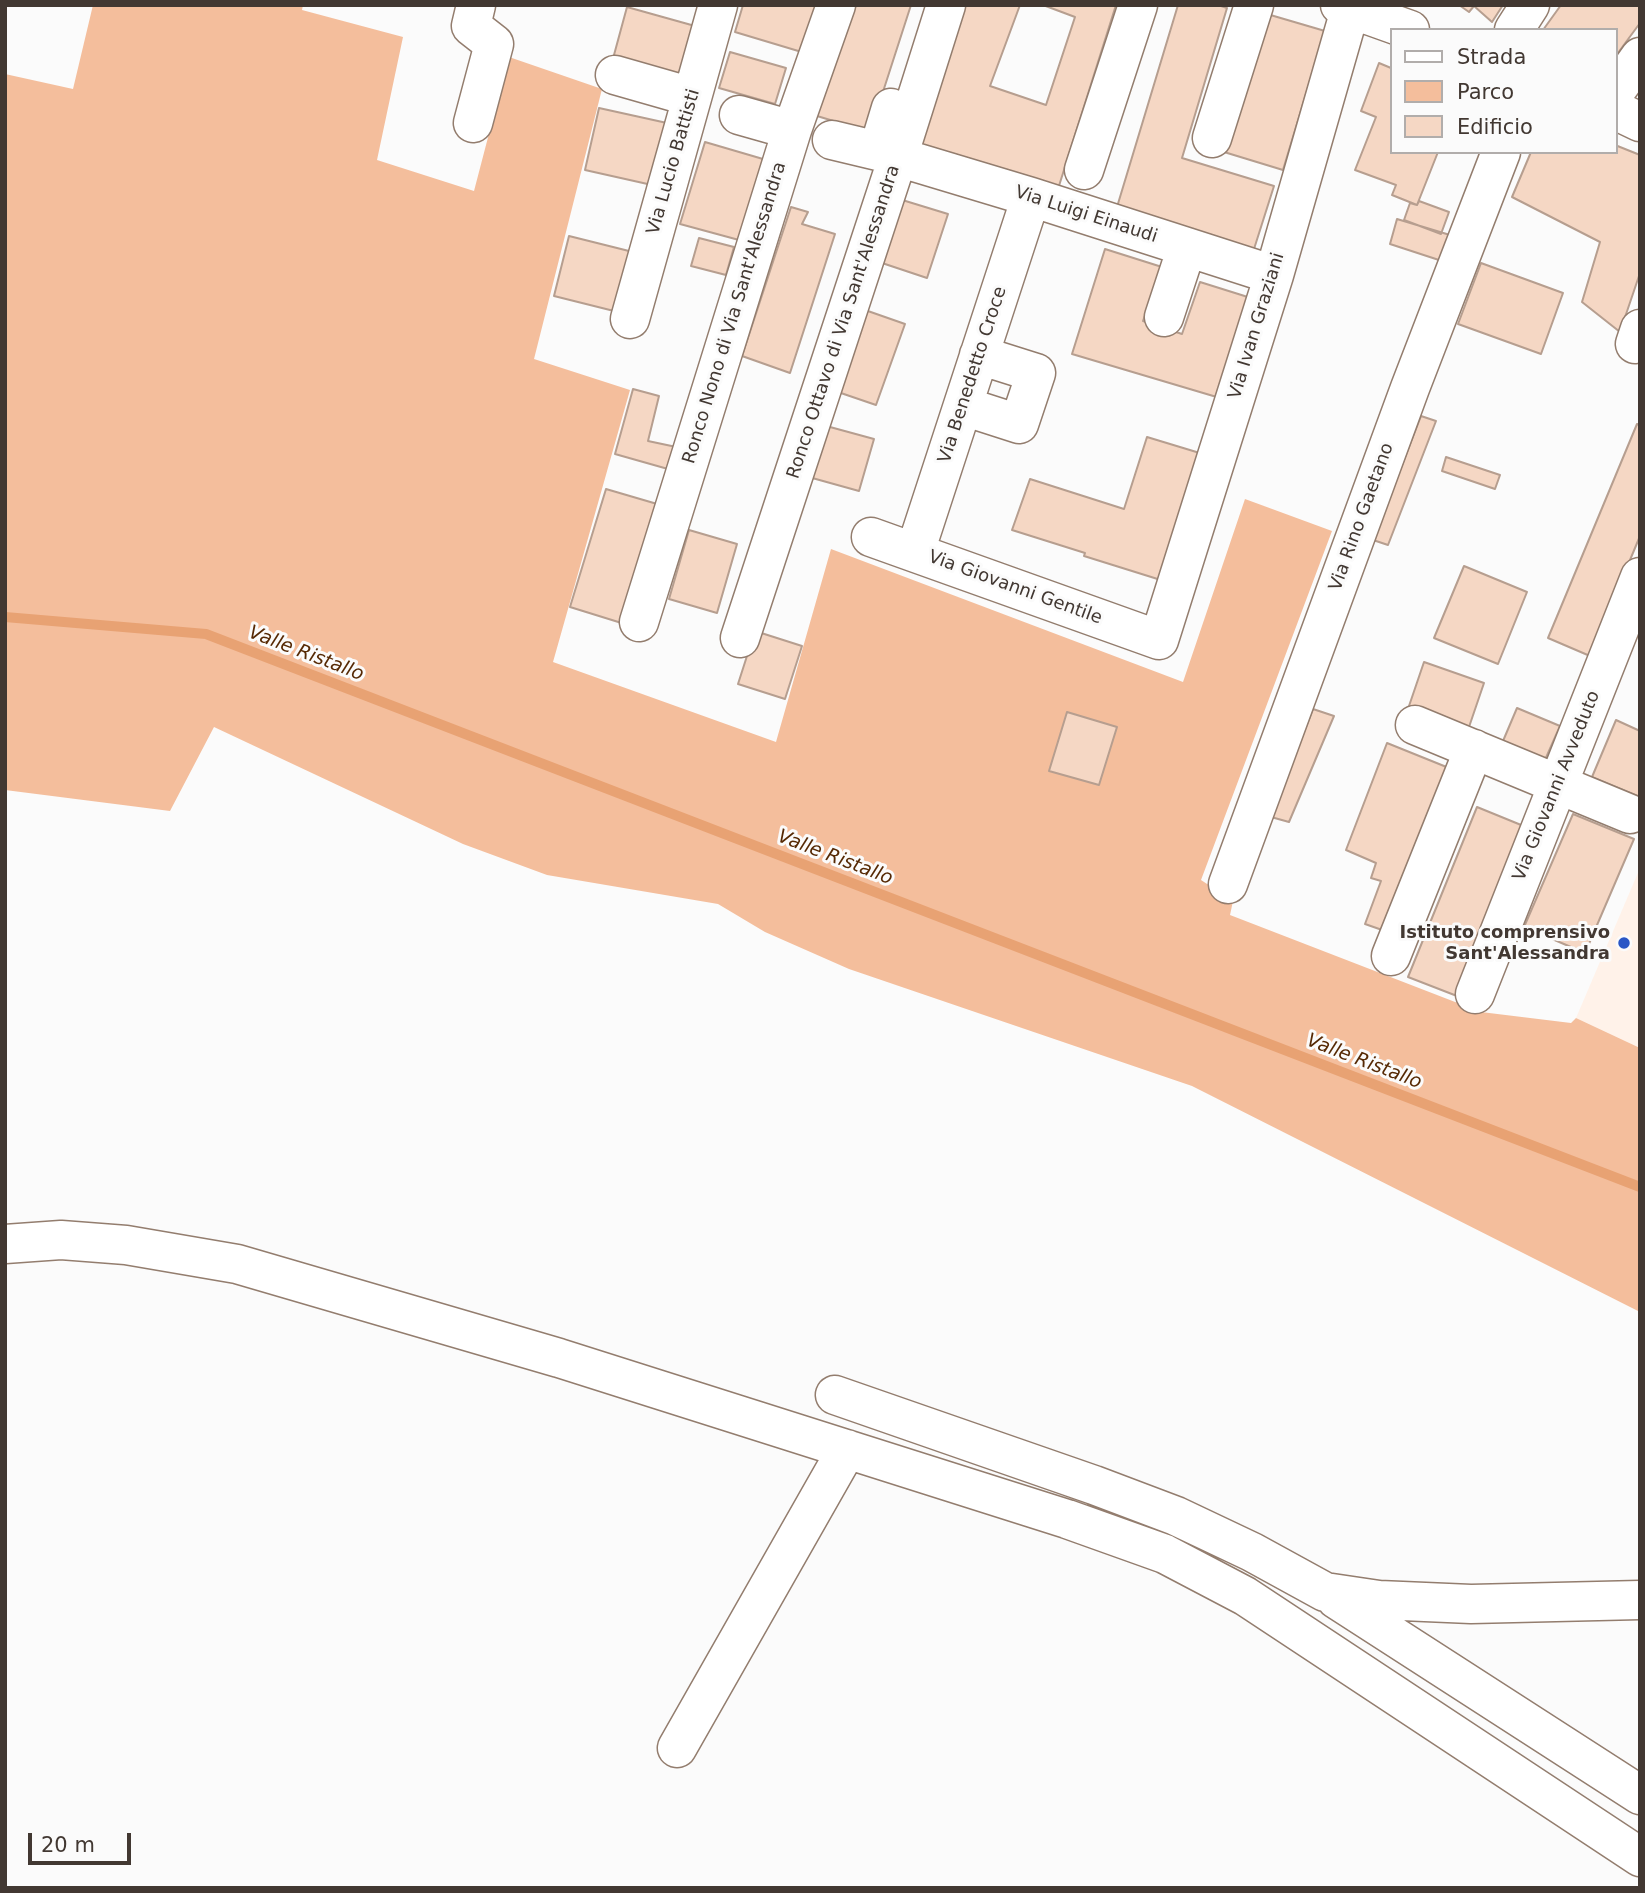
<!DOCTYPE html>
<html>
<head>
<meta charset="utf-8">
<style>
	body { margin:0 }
	#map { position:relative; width:1645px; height:1893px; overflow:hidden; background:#fbfbfb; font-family:"DejaVu Sans",sans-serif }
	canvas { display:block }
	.frame { position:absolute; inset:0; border:7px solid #423832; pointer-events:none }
	.legend { position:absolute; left:1390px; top:28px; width:228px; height:126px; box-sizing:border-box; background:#fbfbfb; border:2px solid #b1adab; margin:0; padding:9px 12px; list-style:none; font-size:21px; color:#423832 }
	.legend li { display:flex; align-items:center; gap:14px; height:35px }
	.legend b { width:35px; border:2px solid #b1adab }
	.scale { position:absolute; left:28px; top:1833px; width:103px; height:32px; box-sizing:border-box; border:4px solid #423832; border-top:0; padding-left:9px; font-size:21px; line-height:24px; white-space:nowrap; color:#423832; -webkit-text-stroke:5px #fbfbfb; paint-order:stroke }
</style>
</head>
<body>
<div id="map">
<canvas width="1645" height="1893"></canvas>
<div class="frame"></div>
<ul class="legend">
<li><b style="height:9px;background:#fff"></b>Strada</li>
<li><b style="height:19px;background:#f4be9c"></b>Parco</li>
<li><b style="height:19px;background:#f5d7c4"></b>Edificio</li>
</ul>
<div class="scale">20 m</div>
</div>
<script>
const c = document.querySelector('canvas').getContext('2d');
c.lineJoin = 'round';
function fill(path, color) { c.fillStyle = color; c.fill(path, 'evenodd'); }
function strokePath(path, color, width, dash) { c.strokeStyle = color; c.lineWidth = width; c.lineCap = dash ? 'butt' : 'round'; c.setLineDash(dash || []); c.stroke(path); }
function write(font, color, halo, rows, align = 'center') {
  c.font = font + ' "DejaVu Sans",sans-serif'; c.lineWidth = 6; c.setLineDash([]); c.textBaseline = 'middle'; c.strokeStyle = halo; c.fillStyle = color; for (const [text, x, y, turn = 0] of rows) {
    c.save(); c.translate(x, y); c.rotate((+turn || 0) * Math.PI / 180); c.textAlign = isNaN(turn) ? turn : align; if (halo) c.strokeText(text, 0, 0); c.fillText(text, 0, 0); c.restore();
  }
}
fill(new Path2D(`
	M1640,868V1048L1576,1018Z`), '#fff2e9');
fill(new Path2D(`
	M93,5H303L302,10L403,37L377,160L474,191L509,57L602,89L534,359L630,390L553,662L776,742L831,549L1183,682L1245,499L1332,531L1201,880L1233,901L1230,915L1481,1012L1571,1023L1576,1018L1640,1048V1312L1192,1086L849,969L765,932L718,904L547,875L463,844L214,727L170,811L5,790V74L73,89Z`), '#f4be9c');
strokePath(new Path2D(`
	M5,617L206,634L1640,1187`), '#e8a273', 10);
const building = new Path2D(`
	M743,5H820L805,53L735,32Z
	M856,5H911L870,132L817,116Z
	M958,5H1020L990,86L1046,105L1075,17L1043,5H1116L1058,189L920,145Z
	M1178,5H1218L1227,8L1182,158L1274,186L1254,249L1117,207Z
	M1459,5H1503L1492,22L1474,6L1469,12Z
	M1561,5H1640V23L1615,57V30H1543Z
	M627,7L695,26L679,84L611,66Z
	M1267,14L1325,31L1283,170L1224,152Z
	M730,52L786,68L775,104L719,88Z
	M1379,63L1391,68V152H1438L1417,205L1392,195L1396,185L1355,170L1376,117L1361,111Z
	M599,108L667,123L652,185L585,170Z
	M705,142L763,159L739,240L680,224Z
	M1615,145L1640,155V273L1620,332L1582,302L1600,242L1512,197L1531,152H1615Z
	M899,199L948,214L927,278L879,262Z
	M1419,201L1449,212L1441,234L1404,220L1410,203L1417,205Z
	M791,207L808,212L802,224L835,234L790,373L742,356Z
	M1397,219L1450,235L1442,261L1390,244Z
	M569,236L633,252L618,312L554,296Z
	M699,238L734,247L726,275L691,266Z
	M1105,249L1162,267L1143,321L1182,334L1200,282L1251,298L1220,398L1072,354Z
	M1481,263L1563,293L1541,354L1458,324Z
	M865,310L905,324L876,405L835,391Z
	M633,389L659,396L648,441L681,448L675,471L615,454Z
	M1421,416L1436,421L1388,545L1373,540Z
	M819,424L874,439L859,491L805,476Z
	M1637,424L1640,425V536L1590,656L1548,638Z
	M1147,437L1203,454L1164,581L1084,556L1085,553L1012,530L1030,479L1124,509Z
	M1446,457L1500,475L1495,489L1442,471Z
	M606,489L664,506L628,625L570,607Z
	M689,530L737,544L717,613L669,599Z
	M1464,566L1527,592L1498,664L1434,638Z
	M755,631L802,646L785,699L738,684Z
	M1424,662L1484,683L1469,727L1409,706Z
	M1517,708L1560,726L1545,760L1503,741Z
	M1313,709L1334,716L1289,822L1271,817Z
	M1067,712L1117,727L1099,785L1049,771Z
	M1616,720L1640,731V797L1592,777Z
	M1387,743L1449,768L1385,931L1365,924L1381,881L1371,878L1376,863L1346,850Z
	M1477,807L1526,827L1457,996L1408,977Z
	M1573,814L1634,839L1585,953L1524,927Z`);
fill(building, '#f5d7c4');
strokePath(building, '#b69e8f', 2);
const minor = new Path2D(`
	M1340,5L1410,30
	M1514,30L1530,5
	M615,75L692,97
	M1615,92L1640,57
	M1615,110L1640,122
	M739,115L792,130
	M473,123L494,44L471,26L476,5
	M1212,138L1254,5
	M832,140L878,151L891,108
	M898,157L1031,197L1274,275
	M1084,170L1138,5
	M1164,317L1187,247
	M630,319L718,5
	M1635,344L1640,329
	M963,406L1019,424L1036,373L979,355
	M871,537L1159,640L1274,275L1350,10
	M915,552L1031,197
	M639,622L792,130L836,5
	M740,638L898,157L946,5
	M1415,725L1630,814
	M1228,884L1410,388L1501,152
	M1391,956L1474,749
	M1475,994L1640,577
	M5,1244L61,1240L126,1245L237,1264L559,1358L1067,1519L1165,1554L1245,1596L1640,1857
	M835,1395L1094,1485L1176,1516L1252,1552L1325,1592L1379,1600L1471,1604L1640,1600
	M1336,1599L1640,1795
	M677,1748L847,1449`);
strokePath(minor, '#937d6e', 41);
strokePath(minor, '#fff', 38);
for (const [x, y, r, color] of [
	[1624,943,7,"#2a56c5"]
]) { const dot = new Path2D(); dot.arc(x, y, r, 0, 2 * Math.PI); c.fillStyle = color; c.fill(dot); strokePath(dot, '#fbfbfb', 2.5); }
write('18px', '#423832', '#fbfbfb', [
	["Via Lucio Battisti",674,162,-74],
	["Via Luigi Einaudi",1086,215,18],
	["Ronco Nono di Via Sant'Alessandra",735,313,-73],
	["Ronco Ottavo di Via Sant'Alessandra",844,322,-72],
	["Via Ivan Graziani",1257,326,-73],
	["Via Benedetto Croce",973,375,-72],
	["Via Rino Gaetano",1362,517,-70],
	["Via Giovanni Gentile",1015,588,20],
	["Via Giovanni Avveduto",1557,786,-68]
]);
write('bold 18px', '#423832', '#fbfbfb', [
	["Istituto comprensivo",1610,933],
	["Sant'Alessandra",1610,954]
], 'right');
write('italic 19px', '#562904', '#fbfbfb', [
	["Valle Ristallo",306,654,21],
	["Valle Ristallo",835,858,21],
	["Valle Ristallo",1364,1062,21]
]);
</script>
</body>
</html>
